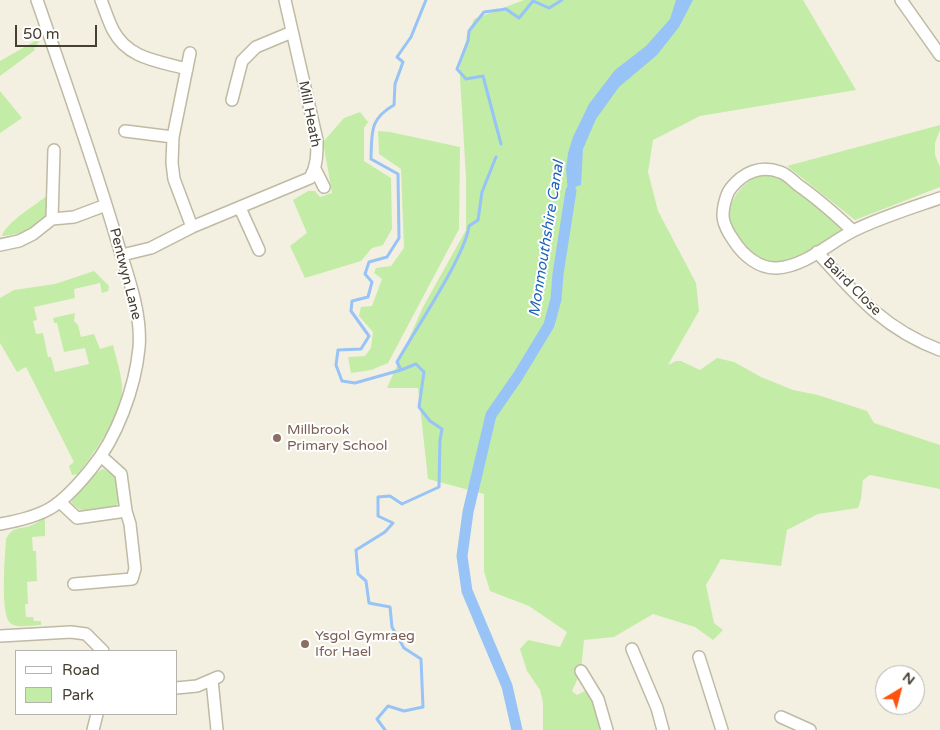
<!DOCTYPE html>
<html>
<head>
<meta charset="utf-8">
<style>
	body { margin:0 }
	#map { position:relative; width:940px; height:730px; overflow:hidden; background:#f3f0e2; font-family:"Varela Round",sans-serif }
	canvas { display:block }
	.legend { position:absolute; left:15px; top:650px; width:162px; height:65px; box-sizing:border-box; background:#fff; border:1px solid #b5b3ad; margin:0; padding:6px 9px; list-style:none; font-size:15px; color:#454032 }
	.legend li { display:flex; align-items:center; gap:10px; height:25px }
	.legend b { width:25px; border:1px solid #b5b3ad }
	.north { position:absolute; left:875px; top:665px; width:50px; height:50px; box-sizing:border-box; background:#fff; border:1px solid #b5b3ad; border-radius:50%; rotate:37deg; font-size:14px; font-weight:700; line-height:20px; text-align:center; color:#454032 }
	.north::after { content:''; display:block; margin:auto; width:18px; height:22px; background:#ff530d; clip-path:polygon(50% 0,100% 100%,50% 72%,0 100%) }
	.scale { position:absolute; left:15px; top:25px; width:82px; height:22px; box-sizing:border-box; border:2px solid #454032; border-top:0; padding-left:6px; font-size:15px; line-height:18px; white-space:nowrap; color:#454032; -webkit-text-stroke:4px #fff; paint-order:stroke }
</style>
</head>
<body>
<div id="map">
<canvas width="940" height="730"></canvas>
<ul class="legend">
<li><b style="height:6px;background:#fff"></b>Road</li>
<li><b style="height:14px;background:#c3eca6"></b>Park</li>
</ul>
<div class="north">N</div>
<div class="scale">50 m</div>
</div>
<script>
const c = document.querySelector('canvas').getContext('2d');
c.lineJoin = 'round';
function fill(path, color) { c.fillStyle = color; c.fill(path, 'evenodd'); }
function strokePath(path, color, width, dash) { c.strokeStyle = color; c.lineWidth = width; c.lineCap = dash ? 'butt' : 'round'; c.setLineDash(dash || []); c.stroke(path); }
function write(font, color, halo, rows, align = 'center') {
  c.font = font + ' "Varela Round",sans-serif'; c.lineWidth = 4; c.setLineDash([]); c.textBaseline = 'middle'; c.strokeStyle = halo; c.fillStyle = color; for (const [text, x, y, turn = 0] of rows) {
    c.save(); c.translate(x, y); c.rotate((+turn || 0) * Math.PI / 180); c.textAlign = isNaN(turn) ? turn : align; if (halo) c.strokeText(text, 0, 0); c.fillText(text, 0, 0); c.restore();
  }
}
fill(new Path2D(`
	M524,0H803L856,90L700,116L653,140L648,172L658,211L696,283L699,311L668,365L676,361H681L700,370L717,358L734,362L761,377L793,390L818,395L867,411L874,423L940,445V489L870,475L863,480L861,499L858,508L818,514L787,530L781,566L721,559L706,585L714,623L723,630L713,640L695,627L653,614L614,637L584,640L581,671L572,691L577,695L585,691L593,702L600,730H543V703L540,690L527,671L520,649L528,640L560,647L567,632L529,606L490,591L484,571V494L428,479L418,388H387L423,307L466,230V177L459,61L474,19Z
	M42,37L34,49L35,50L0,76V61Z
	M0,91L22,118L0,133Z
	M360,112L368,122L364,128V161L391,178L392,229L383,245L372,248L361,261L305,278L290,246L307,233L293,200L308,191H315L320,197L332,193L323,142L344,118Z
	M940,125V130L935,143V155L940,167V187L855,220L787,166Z
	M378,131L390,132L460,147L459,229L388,363L371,370L351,373L348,357L365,356L371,348L373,332L359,316L361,307L372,306L382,279L374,273L376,268L391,266L404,248L401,169L379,154Z
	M761,174L771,175L782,179L844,228C823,241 798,262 772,262C767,262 758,259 754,256C746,250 729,227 729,218C728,199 745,181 761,174Z
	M48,195C48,200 48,206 47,211C44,230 17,235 2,236C5,223 37,204 48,195Z
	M94,271L109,286L108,291L102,293L100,283L74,289L75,298L34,307L37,320L33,321L36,334L43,333L48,357H51L55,372L89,364L85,348L64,352L57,323H54L53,318L75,313L74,321L78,325L81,337L94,334L100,349L113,345C116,358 121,372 122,386C125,410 93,455 78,474L72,475L69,466L74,462L26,367L17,372L0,343V298L14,290L55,284Z
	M103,469C108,471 113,474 116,479C121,486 121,499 116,506C98,510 84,518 71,502C76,494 95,472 103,469Z
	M45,518V536L32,537L33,551H36L37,581L27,582L28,604H25L26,617H33L34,621H41V625C32,625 17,629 10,623C0,613 5,556 6,539C11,529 15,529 26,527C32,526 39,521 45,518Z`), '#c3eca6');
fill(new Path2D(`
	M676,0H693L679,27L657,55L619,87L596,119L583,149L581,185L575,187L569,205L566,169L568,153L573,137L589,104L615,70L646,46L670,19Z`), '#97c3f7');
strokePath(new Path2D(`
	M501,144L483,76L466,79L457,69L468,41L469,31L484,12L506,9L519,18L533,1L549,8L562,0
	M401,370L355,383L342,381L336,365L338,350L361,349L369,336L351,311L352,301L368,297L372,282L365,274L369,262L387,257L399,238L398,174L371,159C372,133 369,119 394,105L395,84L403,62L397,57L411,37L426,0
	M385,730L377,719L388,706L404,711L423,707L421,659L404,648L392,627L390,607L369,603L366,581L358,574L356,550L385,532L393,523L378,516V497L390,496L402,504L439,487L440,440L442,429L430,421L419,407L424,372L416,364L401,370L397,362C416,329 437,298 454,265C460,252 467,241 469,226L478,220L482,192L496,157`), '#97c3f7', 3);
strokePath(new Path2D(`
	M517,730L507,686L467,591L462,556L468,512L491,415L518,376L549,325L556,299L558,274L571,191`), '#97c3f7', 11);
const street = new Path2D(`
	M101,0C105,10 108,20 113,30C128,59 158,61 187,69
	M901,0L940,55
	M190,53L173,137L172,163L174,179L192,227
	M232,100L242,61L256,47L292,32
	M125,131L173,137
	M315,169L324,187
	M240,208L259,250
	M52,219L54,150
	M853,231C836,215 818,199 798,185C793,181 787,174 780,172C766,167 753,169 741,178C735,183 729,189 727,195C720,215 722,224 734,241C743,255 759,269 777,268C806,266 830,242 855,230C882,217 911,208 940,198
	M0,245L19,241L33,234L52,219L74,217L106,205
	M817,252C856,295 884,329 940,350
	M122,255L151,248L192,227L310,178C317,166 317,155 317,140L285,0
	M60,502L77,518L126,511
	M0,524C47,516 61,506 91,469C117,438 135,388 139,348C142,313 128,277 118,244C94,162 65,81 37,0
	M74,584L132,579L135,569L130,524L126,511L121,474L102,457
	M0,636L71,632L86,634L103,651
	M632,649L657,708L663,730
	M699,657L722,730
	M581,671L598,699L607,730
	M212,680L217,730
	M176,688L197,686L218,677
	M781,717L810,730
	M93,730L97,714`);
strokePath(street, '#bfbaa4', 14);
strokePath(street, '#fff', 11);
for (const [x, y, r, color] of [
	[277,438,5,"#8d6e63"],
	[305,644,5,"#8d6e63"]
]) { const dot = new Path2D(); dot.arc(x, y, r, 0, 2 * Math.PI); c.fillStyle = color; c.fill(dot); strokePath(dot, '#fff', 2); }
write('14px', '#454032', '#fff', [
	["Mill Heath",309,114,79],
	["Pentwyn Lane",125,274,76],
	["Baird Close",852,287,45]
]);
write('14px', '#785e54', '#fff', [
	["Millbrook",287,430],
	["Primary School",287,446],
	["Ysgol Gymraeg",315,636],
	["Ifor Hael",315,652]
], 'left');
write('italic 15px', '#2165bb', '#fff', [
	["Monmouthshire Canal",547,239,-81]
]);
</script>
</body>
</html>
